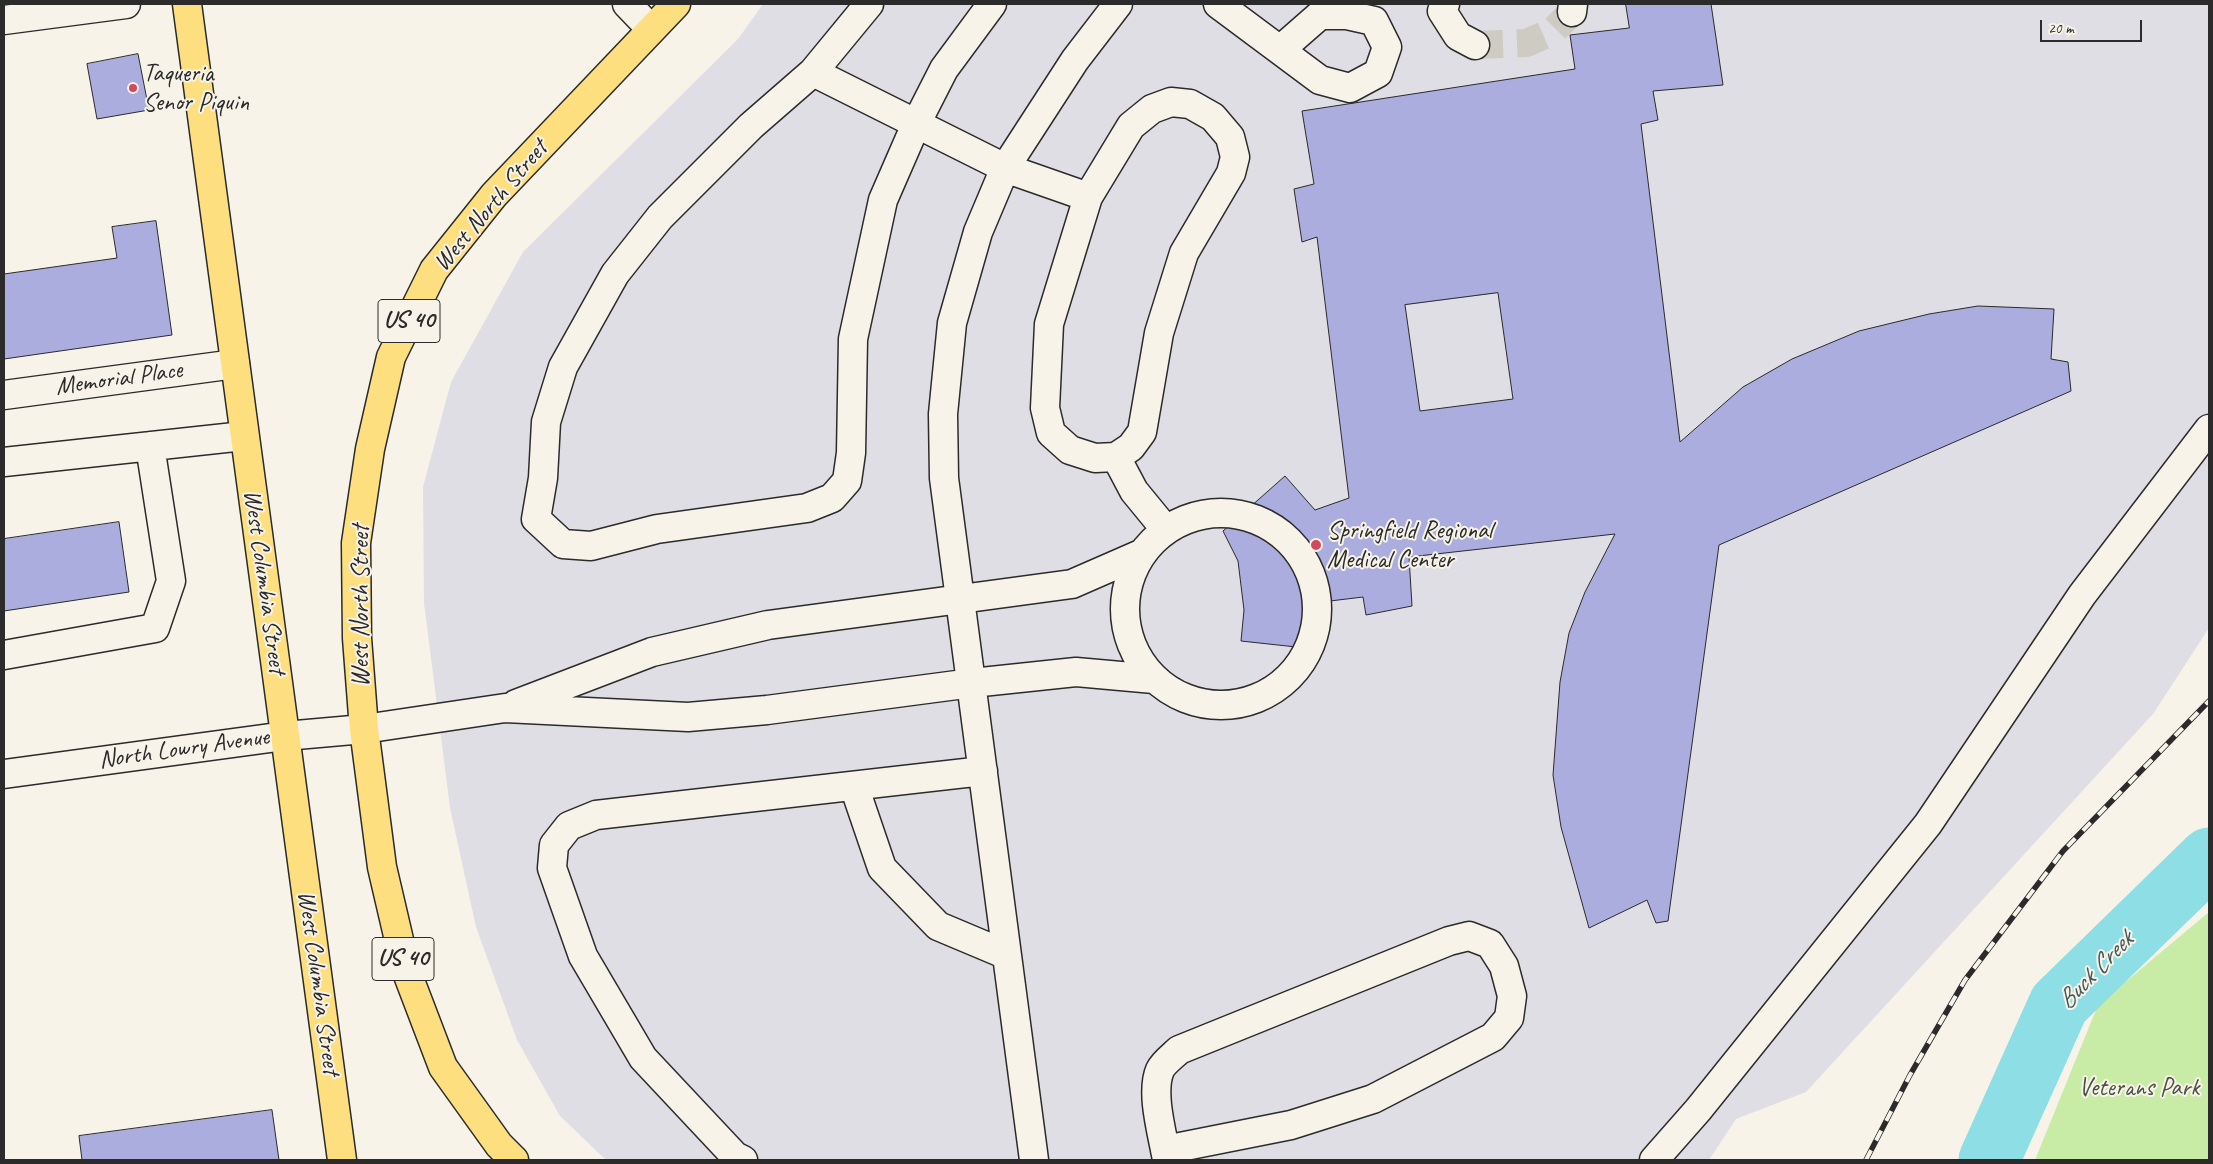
<!DOCTYPE html>
<html>
<head>
<meta charset="utf-8">
<style>
	body { margin:0 }
	#map { position:relative; width:2213px; height:1164px; overflow:hidden; background:#f7f3e8; font-family:Caveat,sans-serif }
	canvas { display:block }
	.frame { position:absolute; inset:0; border:5px solid #2b2b2b; pointer-events:none }
	.scale { position:absolute; left:2040px; top:20px; width:102px; height:22px; box-sizing:border-box; border:2px solid #2b2b2b; border-top:0; padding-left:6px; font-size:15px; line-height:18px; white-space:nowrap; color:#2b2b2b; -webkit-text-stroke:4px #f7f3e8; paint-order:stroke }
</style>
</head>
<body>
<div id="map">
<canvas width="2213" height="1164"></canvas>
<div class="frame"></div>
<div class="scale">20 m</div>
</div>
<script>
const c = document.querySelector('canvas').getContext('2d');
c.lineJoin = 'round';
function fill(path, color) { c.fillStyle = color; c.fill(path, 'evenodd'); }
function strokePath(path, color, width, dash) { c.strokeStyle = color; c.lineWidth = width; c.lineCap = dash ? 'butt' : 'round'; c.setLineDash(dash || []); c.stroke(path); }
function write(font, color, halo, rows, align = 'center') {
  c.font = font + ' Caveat,sans-serif'; c.lineWidth = 4; c.setLineDash([]); c.textBaseline = 'middle'; c.strokeStyle = halo; c.fillStyle = color; for (const [text, x, y, turn = 0] of rows) {
    c.save(); c.translate(x, y); c.rotate((+turn || 0) * Math.PI / 180); c.textAlign = isNaN(turn) ? turn : align; if (halo) c.strokeText(text, 0, 0); c.fillText(text, 0, 0); c.restore();
  }
}
fill(new Path2D(`
	M763,4H2209V628L2153,714L1806,1092L1736,1119L1709,1160H606L560,1116L517,1040L476,927L450,808L424,603L423,487L451,382L523,252L738,39Z`), '#e0dee5');
fill(new Path2D(`
	M2209,912V1160H2035L2098,1005Z`), '#c8eba5');
strokePath(new Path2D(`
	M1989,1160L2059,1004L2209,858`), '#8edfe5', 61);
const building = new Path2D(`
	M1626,4H1711L1723,85L1653,91L1658,120L1641,124L1680,442L1743,387L1792,359L1859,331L1929,314L1978,306L2054,309L2051,359L2068,362L2071,391L1719,545L1668,921L1656,923L1647,900L1589,928L1561,827L1553,775L1560,682L1569,633L1585,592L1615,534L1409,557L1412,606L1366,615L1363,597L1330,601L1324,650L1241,641L1244,610L1238,561L1223,531L1285,476L1315,510L1349,498L1317,237L1302,242L1294,189L1314,184L1302,111L1575,69L1570,35L1629,28ZM1498,293L1513,399L1420,411L1405,305Z
	M138,54L149,110L97,119L87,64Z
	M156,221L172,335L4,359V274L117,258L112,227Z
	M119,522L129,592L4,611V539Z
	M272,1110L279,1160H82L79,1136Z`);
fill(building, '#aaadde');
strokePath(building, '#2b2b2b', 1);
strokePath(new Path2D(`
	M1475,45L1526,43L1552,32L1572,12`), '#cecbc2', 28, [28, 14]);
const minor = new Path2D(`
	M627,4L651,29
	M869,4L813,72L751,126L660,217L615,274L563,367L546,422L543,478L536,519L563,544L591,546L657,529L807,508L832,498L847,481L851,453L853,339L883,200L917,122L944,69L992,4
	M1218,4L1320,80L1350,88L1378,73L1387,47L1374,21L1347,15H1320L1280,50
	M1445,4L1442,11L1458,36L1475,45
	M1572,12L1573,4
	M4,20L126,4
	M813,72L1005,168L1088,197
	M4,395L235,364
	M1116,457L1095,458L1070,450L1051,433L1045,408L1049,324L1088,197L1131,126L1152,109L1171,102L1190,104L1213,117L1230,137L1235,157L1231,173L1184,253L1159,333L1142,432L1131,447L1116,457L1134,491L1166,530
	M4,462L244,436
	M1125 609a96 96 0 1 1 192 0a96 96 0 1 1-192 0Z
	M4,655L155,628L171,581L150,446
	M516,704L652,652L768,625L1072,584L1143,553
	M4,774L285,736L364,729L505,708L688,717L767,710L972,683L1076,672L1154,679
	M854,786L882,868L938,926L1007,955
	M1165,1150L1291,1125L1373,1099L1493,1037L1509,1018L1512,996L1504,966L1490,944L1469,936L1449,941L1179,1050C1174,1055 1163,1063 1160,1070C1150,1093 1163,1136 1167,1160
	M743,1160L735,1156L643,1058L583,956L552,868L554,845L569,826L596,815L983,771
	M1034,1160L944,478L943,414L952,323L978,232L1005,168L1075,60L1118,4
	M1654,1160L1698,1110L1928,824L2082,595L2209,429`);
const major = new Path2D(`
	M187,4L342,1160
	M514,1160L499,1145L443,1067L406,970L382,867L364,729L357,638L356,543L370,449L391,357L434,270L494,195L676,4`);
strokePath(minor, '#2b2b2b', 31);
strokePath(major, '#2b2b2b', 31);
strokePath(minor, '#f7f3e8', 28);
strokePath(major, '#fedf80', 28);
const rail = new Path2D(`
	M1866,1160L1910,1075L1965,980L2063,851L2209,701`);
strokePath(rail, '#2b2b2b', 5.5);
strokePath(rail, '#f7f3e8', 4, [11]);
for (const [x, y, r, color] of [
	[133,88,5,"#d1495b"],
	[1316,545,6,"#d1495b"]
]) { const dot = new Path2D(); dot.arc(x, y, r, 0, 2 * Math.PI); c.fillStyle = color; c.fill(dot); strokePath(dot, '#f7f3e8', 2); }
for (const [x, y, w] of [
	[409,321,62],
	[403,959,62]
]) { const box = new Path2D(); box.roundRect(x - w / 2, y - 21.5, w, 43, 4); c.fillStyle = '#f7f3e8'; c.fill(box); strokePath(box, '#2b2b2b', 1); }
write('bold 24px', '#2b2b2b', null, [
	["US 40",409,321],
	["US 40",403,959]
]);
write('25px', '#2b2b2b', '#f7f3e8', [
	["Taqueria",143,74],
	["Senor Piquin",143,103],
	["Springfield Regional",1327,531],
	["Medical Center",1327,560]
], 'left');
write('25px', '#2b2b2b', '#f7f3e8', [
	["West North Street",491,206,-50],
	["Memorial Place",119,379,-8],
	["West Columbia Street",264,582,82],
	["West North Street",361,606,-90],
	["North Lowry Avenue",184,749,-8],
	["West Columbia Street",318,983,82]
]);
write('25px', '#4a5143', '#f7f3e8', [
	["Veterans Park",2139,1088]
]);
write('italic 26px', '#44585a', '#f7f3e8', [
	["Buck Creek",2096,971,-46]
]);
</script>
</body>
</html>
